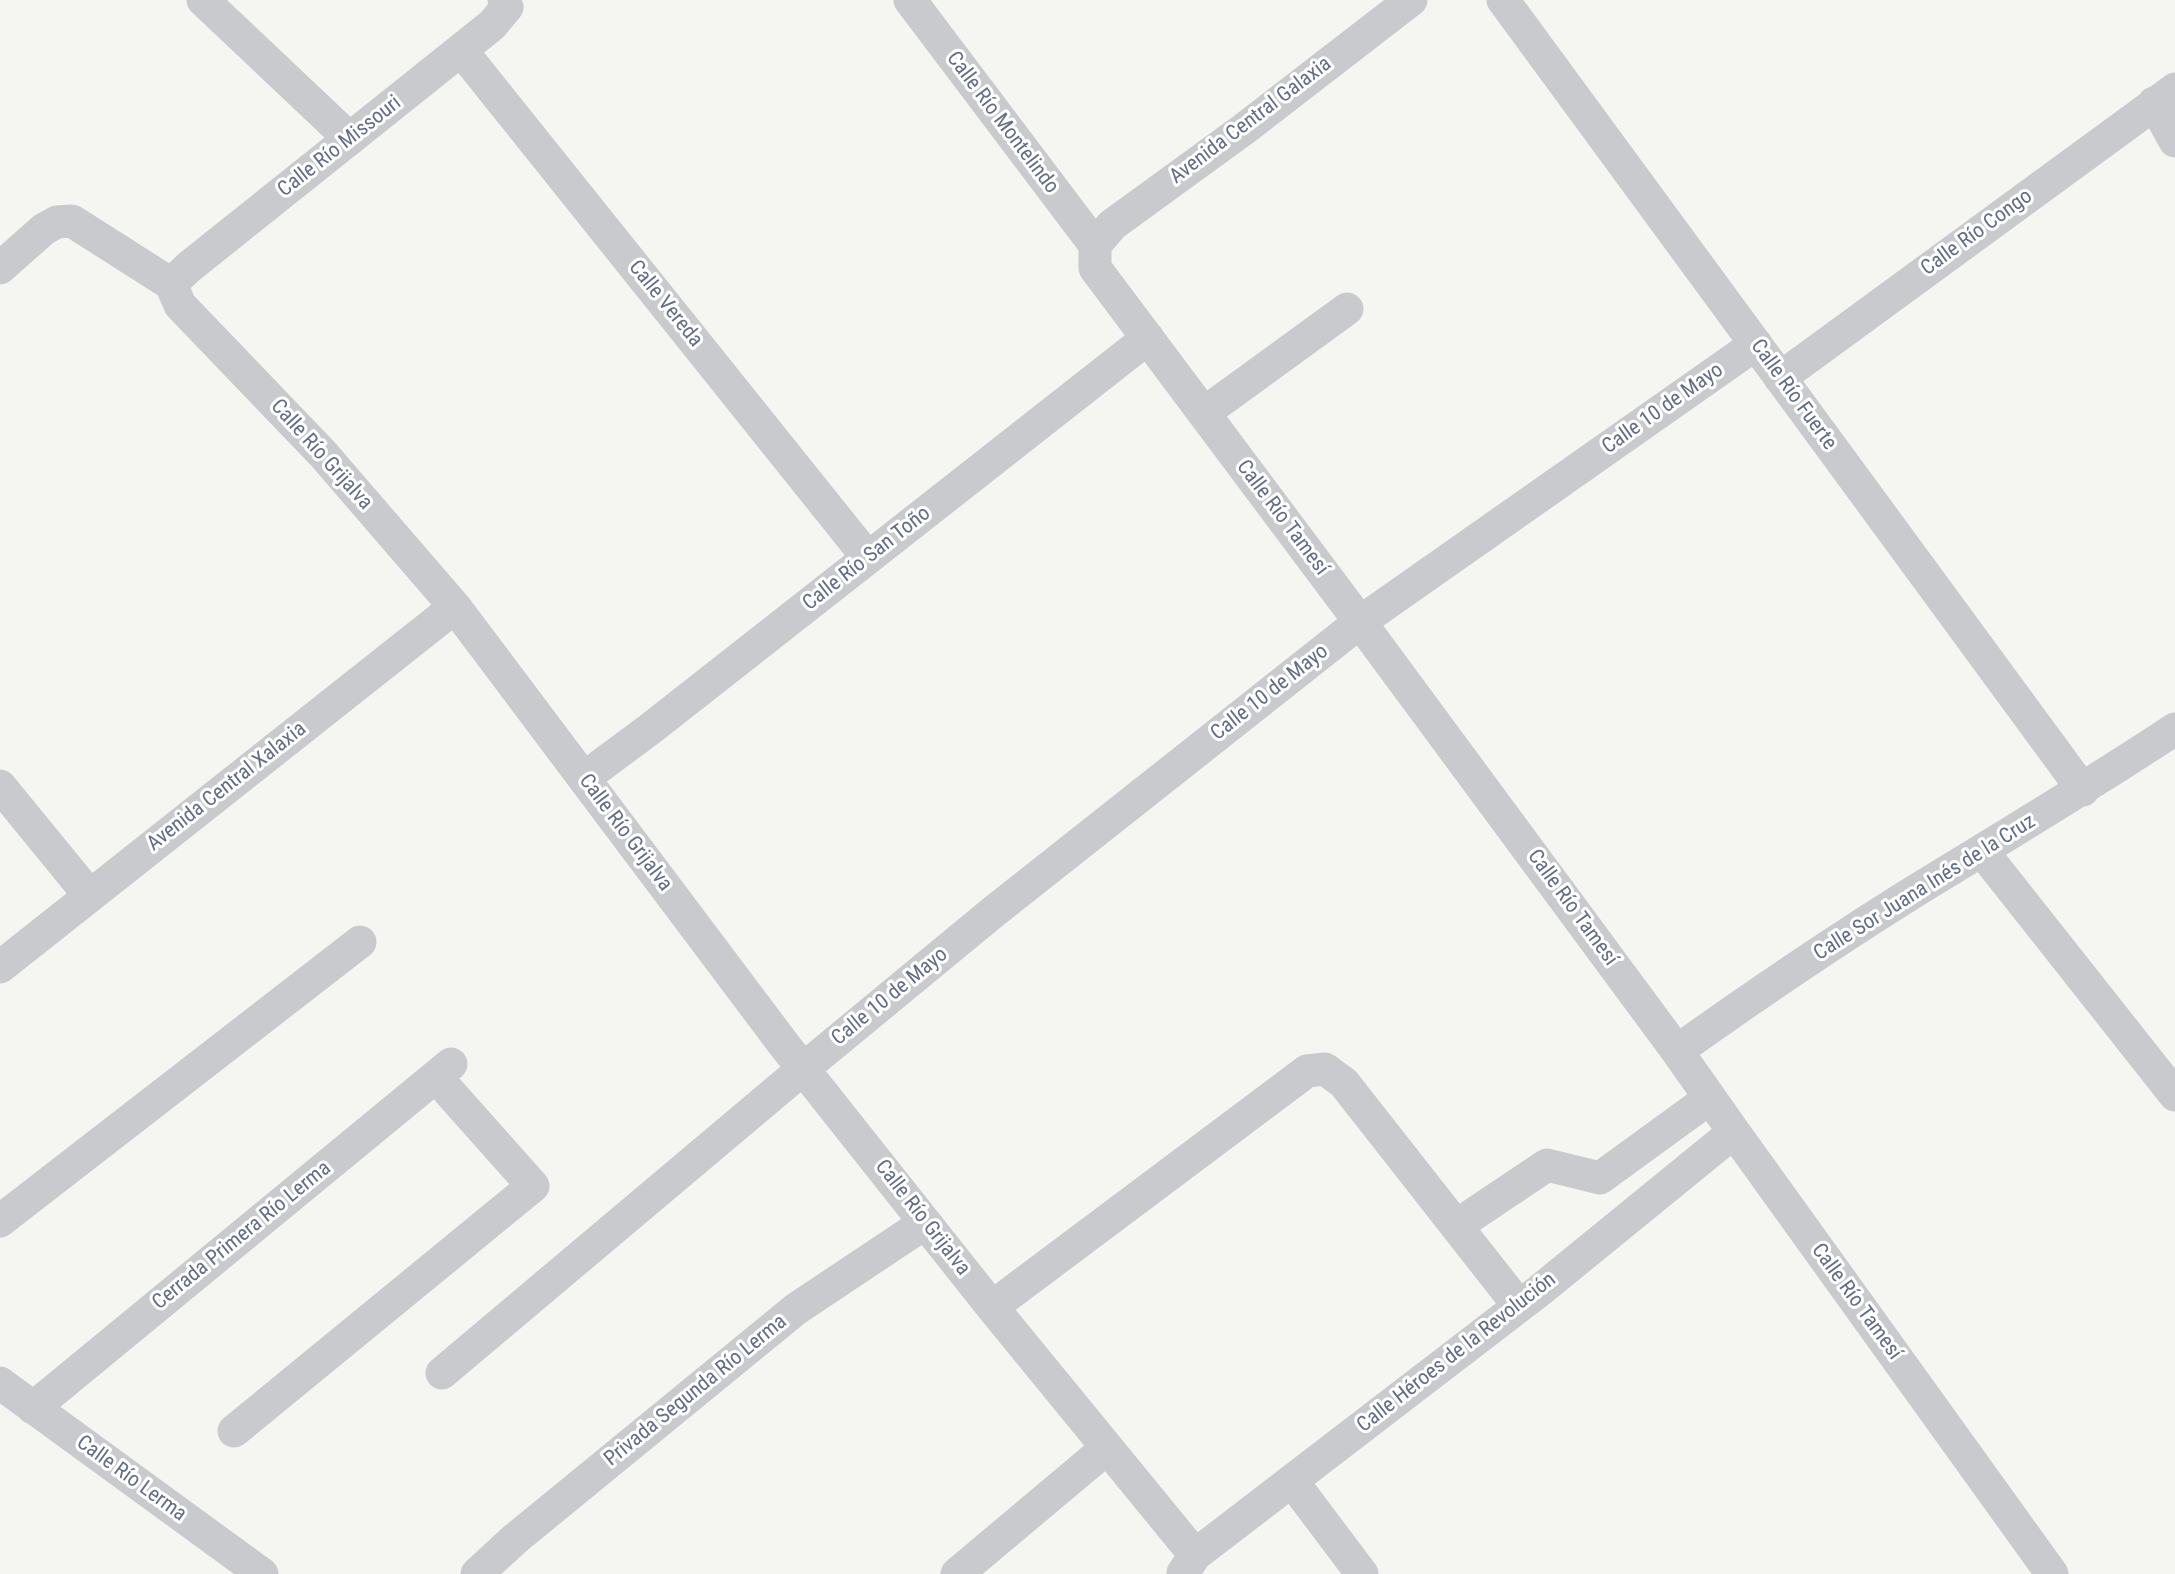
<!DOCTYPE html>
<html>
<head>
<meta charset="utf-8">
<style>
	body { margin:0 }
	canvas { display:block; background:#f5f6f2 }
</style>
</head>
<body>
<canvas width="2175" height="1574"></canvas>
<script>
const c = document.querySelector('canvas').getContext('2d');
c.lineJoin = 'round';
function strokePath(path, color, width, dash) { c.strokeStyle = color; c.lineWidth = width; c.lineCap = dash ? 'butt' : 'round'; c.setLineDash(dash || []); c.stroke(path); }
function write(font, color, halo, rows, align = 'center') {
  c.font = font + ' "Roboto Condensed",sans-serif'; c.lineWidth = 6; c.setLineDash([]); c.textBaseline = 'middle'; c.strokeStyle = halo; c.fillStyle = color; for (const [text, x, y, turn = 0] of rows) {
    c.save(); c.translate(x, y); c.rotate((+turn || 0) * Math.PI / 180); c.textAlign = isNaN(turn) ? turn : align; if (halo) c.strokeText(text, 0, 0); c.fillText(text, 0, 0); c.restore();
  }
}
strokePath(new Path2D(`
	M203,0L350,139
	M910,0L1095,245
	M1503,0L2083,790
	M461,50L868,558
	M2154,103L2175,141
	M1095,245V268L1360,622L1677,1051L1734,1132L2052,1574
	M1095,245L1112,225L1244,129L1411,0
	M0,268L44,229L57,222L72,221L171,284L180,305L323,454L455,607L785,1046L992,1307L1195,1555
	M171,284L189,267L492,25L507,7L504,0
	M1780,378L2175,89
	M1204,413L1347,309
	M584,778L650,729L1148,338
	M0,786L90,896
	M1982,851L2175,1095
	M0,967L455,607
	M1677,1051C1754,996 1832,943 1912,893C2000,839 2089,786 2175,729
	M0,1221L360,942
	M1456,1226L1547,1165L1600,1178L1710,1098
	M992,1307L1307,1071L1325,1069L1344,1083L1519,1306
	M442,1373L803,1069L992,913L1360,622L1756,344
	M0,1383L262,1574
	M33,1408L451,1064
	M234,1431L533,1186L436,1077
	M1292,1481L1362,1574
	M1183,1573L1195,1555L1539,1291L1734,1132
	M477,1574L515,1539L796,1309L925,1223
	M957,1574L1107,1448`), '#c8cace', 33);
write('21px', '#636d85', '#fff', [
	["Avenida Central Galaxia",1251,121,-37],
	["Calle Río Montelindo",1002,123,53],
	["Calle Río Missouri",340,147,-38],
	["Calle Río Congo",1977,233,-36],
	["Calle Vereda",665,304,51],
	["Calle Río Fuerte",1793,395,54],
	["Calle 10 de Mayo",1663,409,-35],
	["Calle Río Grijalva",321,455,48],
	["Calle Río Tamesí",1282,518,53],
	["Calle Río San Toño",867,559,-38],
	["Calle 10 de Mayo",1270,693,-38],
	["Avenida Central Xalaxia",227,787,-38],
	["Calle Río Grijalva",625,833,53],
	["Calle Sor Juana Inés de la Cruz",1925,888,-32],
	["Calle Río Tamesí",1572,908,54],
	["Calle 10 de Mayo",890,997,-39],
	["Calle Río Grijalva",922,1218,52],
	["Cerrada Primera Río Lerma",242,1236,-39],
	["Calle Río Tamesí",1856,1302,54],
	["Calle Héroes de la Revolución",1457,1353,-38],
	["Privada Segunda Río Lerma",696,1391,-39],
	["Calle Río Lerma",131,1479,36]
]);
</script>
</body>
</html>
